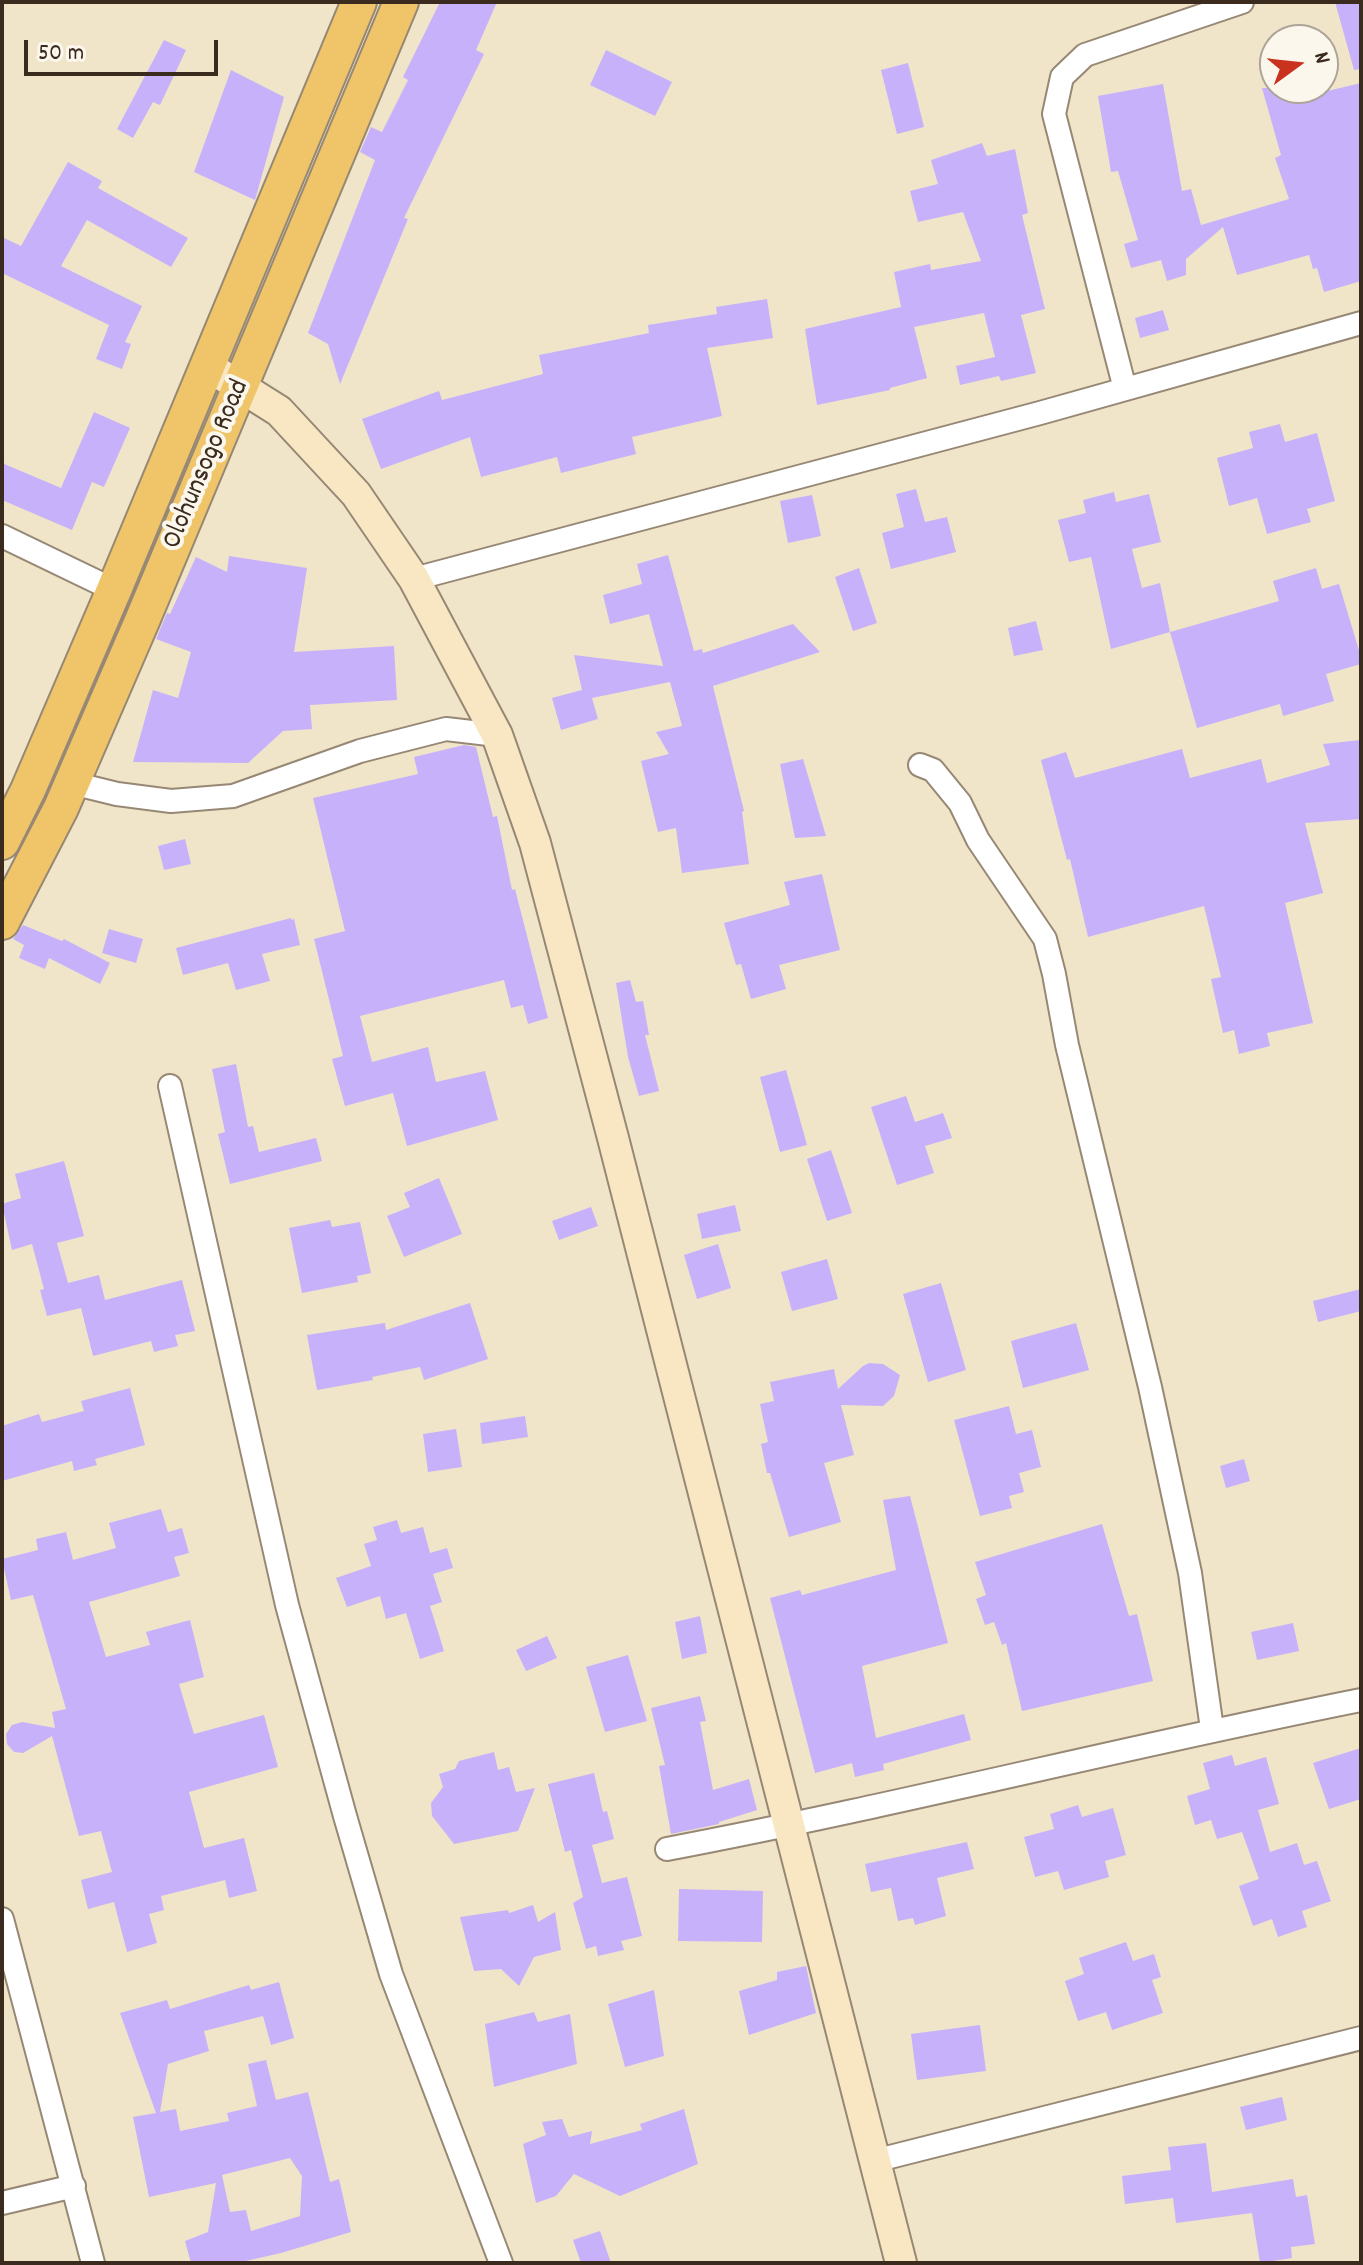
<!DOCTYPE html>
<html>
<head>
<meta charset="utf-8">
<style>
	body { margin:0 }
	#map { position:relative; width:1363px; height:2265px; overflow:hidden; background:#f0e5c9; font-family:Dekko,sans-serif }
	canvas { display:block }
	.frame { position:absolute; inset:0; border:4px solid #3b2a1e; pointer-events:none }
	.north { position:absolute; left:1259px; top:24px; width:80px; height:80px; box-sizing:border-box; background:#fbf7ec; border:2px solid #aea59a; border-radius:50%; rotate:75deg; font-size:22px; font-weight:700; line-height:32px; text-align:center; color:#3b2a1e }
	.north::after { content:''; display:block; margin:auto; width:28px; height:36px; background:#c8321e; clip-path:polygon(50% 0,100% 100%,50% 72%,0 100%) }
	.scale { position:absolute; left:24px; top:40px; width:194px; height:36px; box-sizing:border-box; border:4px solid #3b2a1e; border-top:0; padding-left:10px; font-size:24px; line-height:28px; white-space:nowrap; color:#3b2a1e; -webkit-text-stroke:6px #fbf7ec; paint-order:stroke }
</style>
</head>
<body>
<div id="map">
<canvas width="1363" height="2265"></canvas>
<div class="frame"></div>
<div class="north">N</div>
<div class="scale">50 m</div>
</div>
<script>
const c = document.querySelector('canvas').getContext('2d');
c.lineJoin = 'round';
function fill(path, color) { c.fillStyle = color; c.fill(path, 'evenodd'); }
function strokePath(path, color, width, dash) { c.strokeStyle = color; c.lineWidth = width; c.lineCap = dash ? 'butt' : 'round'; c.setLineDash(dash || []); c.stroke(path); }
function write(font, color, halo, rows, align = 'center') {
  c.font = font + ' Dekko,sans-serif'; c.lineWidth = 8; c.setLineDash([]); c.textBaseline = 'middle'; c.strokeStyle = halo; c.fillStyle = color; for (const [text, x, y, turn = 0] of rows) {
    c.save(); c.translate(x, y); c.rotate((+turn || 0) * Math.PI / 180); c.textAlign = isNaN(turn) ? turn : align; if (halo) c.strokeText(text, 0, 0); c.fillText(text, 0, 0); c.restore();
  }
}
fill(new Path2D(`
	M440,2H497L476,50L484,54L404,218L408,219L340,384L328,344L308,333L375,160L360,152L371,127L382,132L408,80L403,77Z
	M1335,2H1361V69L1354,70Z
	M164,40L186,50L160,105L153,102L133,138L117,129Z
	M606,50L672,82L655,116L590,85Z
	M908,63L924,127L897,134L881,70Z
	M231,70L284,97L255,200L194,172Z
	M1361,83V281L1324,292L1317,268L1313,269L1309,255L1237,275L1223,227L1186,259V275L1167,281L1161,260L1131,268L1124,244L1138,240L1118,171L1111,172L1098,96L1163,84L1182,191L1191,189L1201,225L1289,199L1275,158L1281,155L1262,88H1318L1319,93Z
	M982,143L987,156L1015,149L1028,213L1022,215L1045,309L1021,315L1036,373L1001,381L999,376L960,385L956,366L995,357L984,313L914,327L927,378L890,388V390L817,405L805,329L901,307L894,272L930,264L931,270L981,261L963,212L918,222L910,191L938,184L931,160Z
	M68,162L102,181L98,188L188,238L171,267L87,220L61,266L142,306L125,342L131,344L122,369L96,359L109,325L2,273V237L21,246Z
	M767,299L773,338L707,348L722,416L632,437L636,454L561,473L557,457L481,477L470,437L381,469L362,419L439,391L442,400L543,374L539,355L649,333L648,325L717,314L716,307Z
	M1163,310L1169,330L1140,338L1135,318Z
	M94,412L130,428L104,487L92,482L72,530L2,500V463L61,488Z
	M1280,424L1285,442L1317,433L1335,501L1307,509L1311,522L1267,534L1257,498L1229,506L1217,458L1253,448L1249,432Z
	M916,489L925,522L947,517L956,552L891,569L882,533L904,527L896,494Z
	M1114,492L1116,502L1149,494L1161,542L1132,549L1142,588L1160,583L1170,632L1111,649L1091,557L1069,562L1058,520L1086,513L1083,500Z
	M812,495L821,536L788,543L780,501Z
	M668,555L694,651L702,649L703,653L793,624L820,652L713,686L744,811L742,812L749,864L682,873L676,828L658,832L641,761L669,754L656,732L682,726L670,682L592,698L598,719L561,730L552,698L582,690L574,655L663,666L649,614L610,624L603,595L642,584L637,564Z
	M229,556L307,568L294,652L394,646L397,700L310,705L312,729L283,731L248,763L133,762L153,690L178,698L191,652L156,639L167,613L170,614L196,557L227,572Z
	M859,568L877,623L853,631L835,577Z
	M1316,568L1322,589L1339,584L1361,657V664L1326,674L1334,701L1283,716L1280,704L1197,728L1170,632L1279,601L1273,581Z
	M1036,621L1043,650L1014,656L1008,628Z
	M1361,740V819L1305,823L1323,893L1285,903L1313,1023L1267,1033L1270,1046L1239,1054L1234,1030L1223,1033L1211,979L1221,977L1204,906L1088,937L1070,859L1067,860L1041,760L1066,752L1075,778L1182,749L1190,778L1261,759L1267,783L1330,765L1323,744Z
	M464,745L476,747L493,817L497,816L512,890L515,889L548,1018L528,1024L523,1005L511,1008L504,980L360,1016L372,1062L428,1047L436,1082L485,1071L498,1120L407,1146L393,1093L345,1106L332,1059L343,1056L314,939L345,931L313,798L418,774L414,757Z
	M803,759L826,836L795,838L780,764Z
	M185,839L191,864L164,870L158,846Z
	M822,874L840,950L779,965L786,989L751,999L741,964L736,965L724,923L790,905L784,882Z
	M291,918V920L294,919L300,945L262,954L270,981L236,990L228,963L183,975L176,948Z
	M23,925L62,941L64,939L110,963L100,984L49,958L45,969L19,958L24,945L13,939Z
	M109,929L143,939L136,963L102,953Z
	M630,980L636,1002L643,1001L649,1035H645L659,1091L639,1096L628,1057L616,983Z
	M236,1064L248,1127L253,1126L259,1152L316,1138L322,1161L230,1184L218,1134L225,1132L212,1069Z
	M786,1070L807,1145L780,1152L760,1077Z
	M906,1096L915,1122L943,1113L952,1138L925,1146L934,1173L897,1185L871,1107Z
	M831,1150L852,1213L827,1221L807,1159Z
	M64,1161L84,1236L57,1243L68,1283L99,1275L105,1300L182,1280L195,1331L175,1335L178,1346L154,1352L151,1341L93,1356L81,1308L47,1316L40,1290L44,1289L32,1244L12,1250L2,1204L21,1198L15,1174Z
	M439,1178L462,1234L404,1257L387,1216L410,1207L404,1193Z
	M735,1205L741,1231L702,1239L697,1214Z
	M591,1207L598,1226L559,1240L552,1221Z
	M330,1220L332,1227L360,1222L371,1273L357,1276L358,1282L302,1293L289,1228Z
	M718,1244L731,1288L697,1299L684,1255Z
	M827,1259L838,1299L792,1311L781,1272Z
	M941,1283L966,1370L928,1382L903,1294Z
	M1361,1289V1311L1318,1322L1313,1301Z
	M470,1303L488,1359L424,1380L420,1367L372,1377L373,1380L317,1390L307,1335L385,1323L386,1330Z
	M1076,1323L1089,1370L1023,1388L1011,1341Z
	M869,1363L883,1364L900,1375L894,1396L883,1406L841,1405L854,1455L824,1463L841,1522L789,1537L770,1473H767L761,1444L768,1442L760,1404L774,1401L770,1382L834,1369L838,1389L863,1366Z
	M130,1388L145,1445L95,1459L97,1465L74,1471L72,1461L2,1481V1426L39,1414L42,1422L84,1411L81,1401Z
	M1009,1406L1016,1434L1032,1430L1041,1467L1019,1473L1024,1492L1009,1496L1012,1508L980,1516L954,1420Z
	M525,1416L528,1437L482,1444L480,1423Z
	M456,1429L462,1467L428,1472L423,1434Z
	M1244,1459L1250,1481L1226,1488L1220,1466Z
	M910,1496L948,1643L862,1666L876,1738L964,1714L971,1740L883,1764L884,1770L855,1777L852,1763L815,1773L770,1598L800,1590L802,1595L896,1570L883,1500Z
	M161,1509L168,1532L182,1528L189,1553L174,1557L180,1576L89,1602L106,1657L150,1645L146,1632L190,1620L204,1677L179,1684L194,1734L264,1715L278,1767L189,1792L204,1848L244,1838L257,1891L229,1898L225,1880L161,1896L164,1910L149,1914L157,1943L127,1952L114,1902L88,1909L81,1880L112,1872L101,1831L79,1836L52,1736L23,1753L14,1752L7,1744L6,1734L12,1725L22,1722L55,1728L52,1712L66,1709L33,1595L11,1600L2,1559L38,1550L36,1539L66,1532L73,1560L116,1548L109,1523Z
	M397,1520L401,1533L423,1527L430,1553L447,1548L453,1568L433,1574L442,1602L430,1606L444,1651L420,1659L406,1613L386,1619L380,1596L347,1607L336,1578L371,1566L364,1544L377,1540L373,1527Z
	M1102,1524L1129,1616L1137,1614L1153,1681L1022,1711L1006,1643L1002,1645L994,1622L985,1625L976,1599L986,1595L975,1562Z
	M700,1616L707,1653L682,1659L675,1622Z
	M1293,1623L1299,1651L1257,1660L1251,1632Z
	M547,1636L557,1658L526,1671L516,1650Z
	M628,1655L647,1721L605,1732L586,1667Z
	M700,1696L706,1721L700,1722L713,1790L749,1779L757,1810L719,1822V1824L671,1834L659,1766L665,1765L651,1708Z
	M1361,1748V1799L1329,1809L1313,1763Z
	M494,1752L498,1770L509,1767L516,1792L535,1788L518,1831L454,1844L432,1816L431,1803L443,1787L439,1774L455,1769L459,1761Z
	M1232,1755L1235,1766L1266,1757L1279,1804L1258,1810L1270,1852L1297,1843L1304,1865L1317,1861L1331,1901L1302,1911L1307,1927L1278,1937L1272,1919L1253,1926L1239,1886L1259,1879L1242,1832L1217,1839L1211,1820L1195,1825L1187,1796L1210,1789L1203,1763Z
	M594,1773L603,1812L607,1811L614,1839L592,1845L602,1883L627,1877L642,1936L621,1941L624,1950L598,1956L596,1946L586,1949L573,1903L583,1897L571,1850L565,1852L548,1784Z
	M1078,1805L1082,1817L1113,1808L1126,1855L1105,1861L1109,1877L1064,1890L1058,1871L1035,1877L1024,1837L1054,1829L1050,1814Z
	M967,1842L974,1869L937,1878L946,1916L915,1925L913,1918L898,1921L891,1888L871,1892L865,1864Z
	M679,1889L763,1891L762,1942L678,1941Z
	M533,1905L538,1922L555,1912L561,1950L534,1957L519,1986L501,1969L474,1971L460,1917L508,1910L509,1913Z
	M1126,1942L1133,1961L1154,1954L1161,1977L1152,1980L1163,2013L1112,2030L1106,2012L1078,2021L1065,1981L1084,1974L1079,1958Z
	M806,1966L816,2013L749,2035L739,1991L777,1980V1972Z
	M279,1982L294,2038L271,2045L263,2016L204,2031L209,2051L168,2064L160,2112L176,2109L180,2131L229,2121L227,2113L257,2106L248,2064L266,2060L276,2100L308,2092L330,2182L339,2179L351,2232L281,2253L237,2263H191L185,2241L208,2232L216,2183L149,2197L133,2117L156,2113L120,2013L167,2000L170,2009L249,1985L251,1990ZM290,2158L302,2176L300,2216L251,2231L246,2210L230,2212L222,2175Z
	M654,1990L664,2056L625,2067L608,2004Z
	M534,2012L538,2022L570,2014L577,2064L494,2087L485,2024Z
	M980,2025L986,2071L917,2080L911,2034Z
	M1282,2097L1287,2120L1246,2130L1240,2107Z
	M684,2109L698,2164L620,2196L574,2174L556,2196L536,2203L523,2144L546,2135L542,2122L562,2119L569,2137L592,2131L590,2144L642,2130L640,2124Z
	M1206,2143L1212,2192L1293,2179L1296,2197L1307,2195L1315,2244L1291,2247L1292,2258L1260,2263L1252,2213L1176,2223L1173,2198L1125,2204L1122,2176L1171,2170L1168,2147Z
	M600,2231L611,2263H581L573,2240Z`), '#c7b1fb');
const street = new Path2D(`
	M1125,389L1054,114L1062,77L1085,55L1242,2
	M2,536L114,590
	M414,579L1040,413L1361,323
	M920,765L933,770L960,803L978,840L1045,939L1054,974L1067,1045L1150,1387L1190,1573L1212,1729
	M72,783L117,794L171,801L233,796L360,751L446,729L497,735
	M170,1086L287,1605L345,1816L391,1974L501,2263
	M667,1849C899,1805 1129,1746 1361,1700
	M2,1919L93,2263
	M874,2161L1361,2038
	M2,2203L74,2186`);
const secondary = new Path2D(`
	M209,367L279,411L356,494L414,579L497,735L535,843L613,1138L901,2263`);
const primary = new Path2D(`
	M2,842L28,790L114,590L359,2
	M2,922L61,808L142,621L401,2`);
strokePath(street, '#968874', 26);
strokePath(secondary, '#968874', 34);
strokePath(primary, '#968874', 38);
strokePath(street, '#fff', 22);
strokePath(secondary, '#f9e7c3', 30);
strokePath(primary, '#f0c469', 34);
write('28px', '#3b2a1e', '#fbf7ec', [
	["Olohunsogo Road",208,465,-67]
]);
</script>
</body>
</html>
